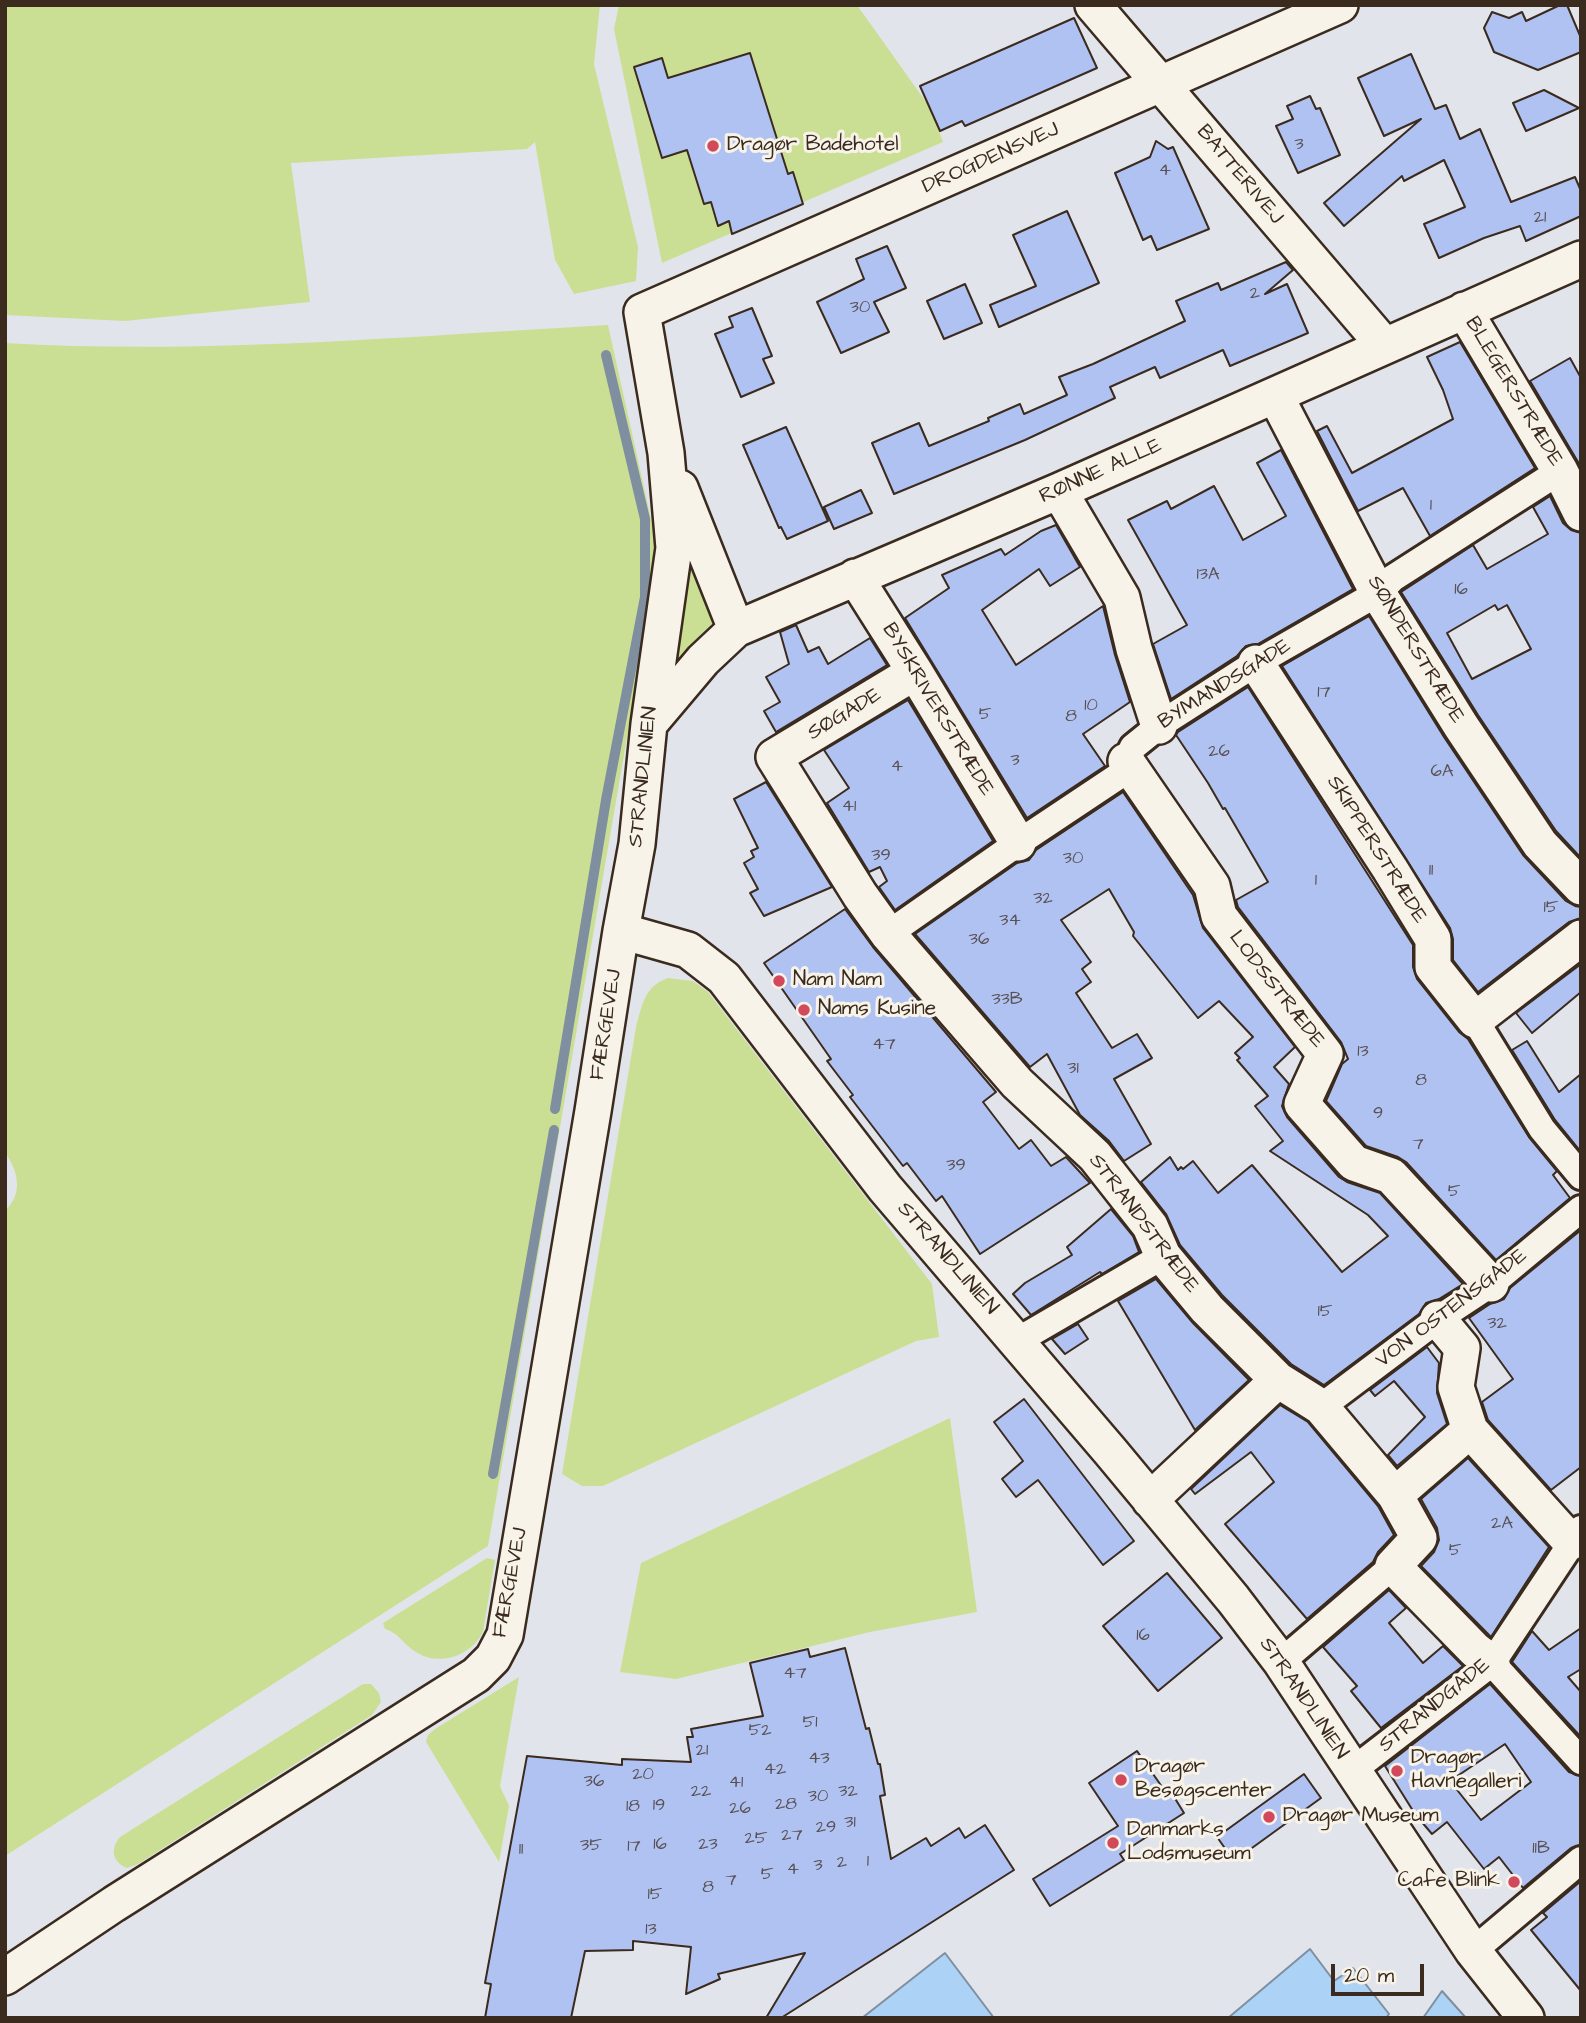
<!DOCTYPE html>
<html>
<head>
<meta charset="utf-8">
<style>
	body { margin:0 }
	#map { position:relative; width:1586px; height:2023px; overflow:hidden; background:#e2e4eb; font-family:"Architects Daughter",sans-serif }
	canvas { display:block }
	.frame { position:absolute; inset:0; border:7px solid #3b2a1e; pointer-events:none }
	.scale { position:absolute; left:1331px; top:1964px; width:93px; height:32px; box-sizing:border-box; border:4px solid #3b2a1e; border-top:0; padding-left:9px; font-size:21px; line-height:24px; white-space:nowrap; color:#3b2a1e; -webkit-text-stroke:5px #f7f3e8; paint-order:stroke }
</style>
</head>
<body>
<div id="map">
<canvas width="1586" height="2023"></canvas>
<div class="frame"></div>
<div class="scale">20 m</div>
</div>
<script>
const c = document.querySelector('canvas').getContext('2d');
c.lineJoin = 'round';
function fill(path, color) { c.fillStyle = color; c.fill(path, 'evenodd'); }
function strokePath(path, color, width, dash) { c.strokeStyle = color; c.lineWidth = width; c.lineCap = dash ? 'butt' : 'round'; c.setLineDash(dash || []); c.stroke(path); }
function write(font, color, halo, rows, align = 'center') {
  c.font = font + ' "Architects Daughter",sans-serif'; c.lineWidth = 6; c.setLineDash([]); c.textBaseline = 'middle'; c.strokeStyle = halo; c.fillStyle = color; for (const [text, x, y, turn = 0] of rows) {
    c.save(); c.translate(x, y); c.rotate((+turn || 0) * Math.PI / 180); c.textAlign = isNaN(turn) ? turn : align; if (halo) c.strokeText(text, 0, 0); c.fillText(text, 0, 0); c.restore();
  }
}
fill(new Path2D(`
	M5,5H600L594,64L638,247L636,281L574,294L555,260L535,142L527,149L291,163L310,302L125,321L5,315Z
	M619,5H857L931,109L943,142L662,263L614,29Z
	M608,325L655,537L652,592L488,1546L5,1856V1211C24,1192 18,1172 5,1152V343C206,355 408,336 608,325Z
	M684,538L719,618L700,635L673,669Z
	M668,978L693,981L708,992L932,1284L939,1337L916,1341L603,1486H582L562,1474L636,1027C642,1006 644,986 668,978Z
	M950,1418L977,1612L870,1632L676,1679L620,1672L641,1563Z
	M487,1558L495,1560L483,1632C471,1656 439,1667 416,1652C404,1645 398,1632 385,1629L383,1623Z
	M519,1677L500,1786L509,1806L499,1862L426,1742L428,1735L435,1729Z
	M363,1684H371L379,1693L381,1702L372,1715L138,1864L127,1868C112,1862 110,1849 120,1837Z`), '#cadf94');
const water = new Path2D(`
	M1310,1949L1334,1981L1353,1968L1389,2014L1386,2018H1228Z
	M945,1953L994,2018H862Z
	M1442,1991L1466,2018H1423Z`);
fill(water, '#acd3f6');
strokePath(water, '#7f8fa0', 2);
strokePath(new Path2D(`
	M555,1109L606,800L645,597V519L606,355
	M493,1474L554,1130`), '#7f8fa0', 10);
const building = new Path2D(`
	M1560,5H1567L1581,38V52L1538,70L1494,52L1484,28L1492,12L1509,18L1522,12L1526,21Z
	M1074,18L1097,68L965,126L962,121L940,131L920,86Z
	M750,53L788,174L793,172L803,204L732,234L729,221L718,226L711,202L704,204L687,150L662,158L634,67L662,58L668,78Z
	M1411,54L1435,109L1446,105L1460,139L1480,129L1511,202L1575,177L1581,191V216L1526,241L1520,226L1484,238L1439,258L1424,224L1465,207L1444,160L1404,181L1402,176L1344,226L1324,203L1421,119L1384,136L1358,78Z
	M1544,90L1579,108L1526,131L1513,103Z
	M1310,96L1316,109L1320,108L1340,155L1298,173L1276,126L1293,119L1287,106Z
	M1156,141L1168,149L1173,147L1209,229L1157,250L1151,236L1143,240L1115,173L1150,157Z
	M1067,211L1099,283L999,327L990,305L1036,286L1013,235Z
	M887,246L906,288L874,302L889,332L841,353L817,302L864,279L856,259Z
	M1286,262L1293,270L1265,294L1287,284L1308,333L1230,366L1223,350L1160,378L1155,367L1110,387L1115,398L1025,440L894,494L872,443L919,423L929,446L989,421L988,418L1020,404L1024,414L1067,395L1059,377L1093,364L1185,321L1176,301L1218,283L1221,290Z
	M965,284L982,323L944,339L927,301Z
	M752,308L772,356L763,359L774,383L741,397L715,334L733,327L729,317Z
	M1460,342L1535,468L1430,536L1403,488L1358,511L1317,431L1327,426L1352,473L1453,419L1443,390L1427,357Z
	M1570,358L1581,378V467L1530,381Z
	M786,427L828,521L787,539L781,527L779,528L743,445Z
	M1281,450L1353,589L1258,644L1246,646L1237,656L1171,699L1153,644L1187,625L1128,520L1167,501L1171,509L1214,486L1243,540L1286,516L1257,463Z
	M861,490L872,513L834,529L824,507Z
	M1550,496L1563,523L1571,530L1581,533V858L1556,831L1478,715L1401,592L1473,545L1487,569L1548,534L1533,507ZM1495,605L1498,610L1507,605L1531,649L1472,679L1447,633Z
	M1056,525L1080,567L1050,586L1039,569L982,610L1016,665L1103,606L1115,655L1130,702L1083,734L1105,766L1027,818L905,618L949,588L942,575L1001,549L1005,555L1041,531Z
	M1369,616L1444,737L1523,855L1566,901L1575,906L1581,907V918L1569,922L1478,992L1453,960V939L1450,928L1282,666Z
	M796,625L808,652L819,647L828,664L870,638L887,665L776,732L764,711L780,702L766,677L789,664L780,632Z
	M1248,687L1413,945V967L1417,979L1459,1032L1468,1039L1529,1137L1557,1171L1553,1175L1570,1198L1496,1260L1406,1162L1398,1157L1366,1146L1326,1101L1342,1064L1348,1059L1341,1042L1238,907L1236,900L1268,882L1225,808L1223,809L1208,783L1176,735L1178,732Z
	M908,700L993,841L895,910L879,887L887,881L880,867L869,872L827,803L849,788L824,750Z
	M766,782L832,887L764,916L750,893L758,889L744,863L754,857L751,851L758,848L734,799Z
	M1123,792L1193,895L1203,928L1295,1047L1274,1067L1289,1084L1282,1106L1287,1117L1339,1177L1347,1182L1380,1193L1463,1284L1439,1299L1426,1303L1419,1314L1324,1385L1291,1364L1222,1295L1180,1245L1166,1214L1141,1182L1170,1157L1178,1170L1181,1167L1183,1169L1193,1161L1218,1193L1252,1165L1342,1272L1388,1236L1368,1215L1270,1151L1283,1141L1255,1106L1268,1096L1237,1060L1240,1058L1235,1053L1253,1037L1219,1001L1198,1018L1133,936L1134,932L1109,889L1061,920L1091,962L1082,969L1091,982L1076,993L1112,1048L1137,1034L1152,1058L1114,1079L1151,1144L1124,1161L1109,1141L1080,1115L1047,1054L1030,1067L915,934L1017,863L1029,860L1036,850Z
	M845,909L873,947L996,1092L983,1102L1019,1149L1031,1140L1051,1166L1066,1157L1090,1183L980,1254L942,1196L936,1201L907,1163L903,1166L850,1097L853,1095L827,1061L831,1059L764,963Z
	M1581,964V992L1532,1033L1516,1013Z
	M1527,1041L1559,1092L1581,1074L1580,1151L1555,1120L1512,1050Z
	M1111,1209L1133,1236L1139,1252L1102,1274L1100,1272L1031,1315L1013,1294L1025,1283L1072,1255L1067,1247Z
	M1581,1230V1467L1551,1490L1488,1420L1482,1402L1513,1379L1469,1318L1490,1304L1504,1299L1510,1288Z
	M1156,1279L1193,1323L1249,1380L1195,1430L1118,1301Z
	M1078,1324L1088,1339L1065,1354L1052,1339Z
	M1427,1347L1439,1363L1437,1393L1447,1424L1397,1466L1388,1455L1425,1417L1394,1381L1375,1396L1370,1390Z
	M1024,1399L1134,1541L1103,1565L1038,1480L1016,1497L1002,1479L1023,1461L994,1422Z
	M1280,1405L1308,1422L1378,1506L1394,1535L1378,1552L1373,1562L1307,1619L1225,1524L1274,1482L1251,1452L1195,1494L1191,1489Z
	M1468,1458L1549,1547L1491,1637L1421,1566L1434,1552L1439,1540L1437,1528L1421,1499Z
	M1167,1573L1222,1638L1158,1691L1103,1626Z
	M1389,1590L1406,1608L1389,1623L1423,1663L1443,1646L1463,1666L1381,1728L1351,1691L1357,1686L1323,1647Z
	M1581,1628V1669L1568,1677L1581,1692V1737L1512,1662L1532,1631L1549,1650Z
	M845,1648L866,1729L869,1728L878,1764H880L885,1795L880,1796L891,1859L926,1838L931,1846L959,1828L965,1838L985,1825L1014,1870L781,2018H766L805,1953L718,1974L720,1979L686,1994L691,1947L633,1941V1950L585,1951L571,2018H485L491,1984L485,1983L527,1756L622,1765V1759L691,1762L687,1737H693L691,1729L763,1716L750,1663L808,1649L810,1657Z
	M1490,1684L1569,1772L1581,1776V1845L1571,1848L1523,1888L1499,1857L1484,1869L1447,1822L1432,1834L1415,1814L1385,1766ZM1505,1744L1531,1782L1481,1820L1450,1781Z
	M1137,1751L1167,1794L1171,1792L1184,1813L1120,1854L1124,1860L1050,1906L1033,1879L1118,1826L1089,1783Z
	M1304,1774L1321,1798L1234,1861L1217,1837Z
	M1581,1881V1991L1531,1930L1547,1917L1543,1913Z`);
fill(building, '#b0c2f2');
strokePath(building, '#3b2a1e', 2);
const pedestrian = new Path2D(`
	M888,934L1018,843L1120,775L1133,747L1164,722L1256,663L1378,593L1393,578L1560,471
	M1475,1020L1542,1129L1581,1176
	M1017,1341L1163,1256
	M1321,1407L1438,1319L1491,1284L1581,1209
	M1281,1662L1393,1566
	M1492,1663L1581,1761
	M1352,1771L1492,1663L1581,1529
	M1473,1951L1581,1860`);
const minor = new Path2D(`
	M1093,5L1384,345
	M1464,310L1560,471L1581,513
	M1275,395L1378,593L1461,726L1540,844L1581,887
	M680,488L736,629
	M1059,491L1122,598L1134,649L1159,726
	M855,577L915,672L1018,843
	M1256,663L1390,869L1433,939V967L1475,1020L1581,938
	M915,672L774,757L860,895L888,934L1017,1083L1095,1156L1150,1226L1163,1256L1207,1309L1278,1380L1321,1407L1395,1495L1419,1538L1393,1566L1475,1650L1492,1663
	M649,724L703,660L736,629L1059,491L1581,259
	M1126,761L1212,886L1219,916L1325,1054L1302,1104L1354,1163L1391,1176L1491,1284
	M621,931L688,950L724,978L885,1188L1110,1451L1233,1599L1281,1662L1473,1951L1526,2018
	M1438,1319L1462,1348L1456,1387L1470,1430L1571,1542
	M1395,1495L1470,1430
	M1150,1500L1278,1380
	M5,1977L114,1904L476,1675L493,1658L505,1635L593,1111L621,931L637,844L649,724L674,548L666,453L642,312L1340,5`);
strokePath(pedestrian, '#3b2a1e', 32);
strokePath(minor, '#3b2a1e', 40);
strokePath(pedestrian, '#f7f3e8', 26);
strokePath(minor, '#f7f3e8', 35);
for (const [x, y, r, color] of [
	[713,146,7,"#d1495b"],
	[779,981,7,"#d1495b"],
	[804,1010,7,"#d1495b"],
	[1397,1771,7,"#d1495b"],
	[1121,1780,7,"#d1495b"],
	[1269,1817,7,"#d1495b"],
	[1113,1843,7,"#d1495b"],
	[1514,1882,7,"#d1495b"]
]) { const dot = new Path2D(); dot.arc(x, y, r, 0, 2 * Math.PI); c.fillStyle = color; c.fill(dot); strokePath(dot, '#f7f3e8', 2.5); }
write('18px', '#585053', null, [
	["3",1299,145],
	["4",1165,171],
	["21",1540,218],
	["2",1255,294],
	["30",860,308],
	["1",1431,506],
	["13A",1208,575],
	["16",1461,590],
	["17",1324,693],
	["10",1091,706],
	["5",985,715],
	["8",1071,717],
	["26",1219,752],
	["3",1015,761],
	["4",897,767],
	["6A",1442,772],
	["41",849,807],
	["39",881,856],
	["30",1073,859],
	["11",1431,871],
	["1",1316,881],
	["32",1043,899],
	["15",1551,908],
	["34",1010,921],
	["36",979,940],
	["33B",1007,1000],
	["47",884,1045],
	["13",1363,1052],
	["31",1073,1069],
	["8",1421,1081],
	["9",1378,1114],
	["7",1418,1145],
	["39",956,1166],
	["5",1454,1192],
	["15",1325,1312],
	["32",1497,1324],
	["2A",1502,1524],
	["5",1455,1551],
	["16",1143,1636],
	["47",795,1674],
	["51",810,1723],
	["52",760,1731],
	["21",702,1751],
	["43",819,1759],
	["42",775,1770],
	["20",643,1775],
	["36",594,1782],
	["41",736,1783],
	["22",701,1792],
	["32",848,1792],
	["30",818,1797],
	["28",786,1805],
	["19",659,1806],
	["18",633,1807],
	["26",740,1809],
	["31",850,1823],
	["29",826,1828],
	["27",792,1836],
	["25",756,1839],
	["16",660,1845],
	["23",708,1845],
	["35",591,1846],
	["17",634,1847],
	["11B",1541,1849],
	["11",521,1850],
	["1",868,1862],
	["2",842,1863],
	["3",818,1866],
	["4",793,1870],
	["5",767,1875],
	["7",731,1881],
	["8",708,1888],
	["15",655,1895],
	["13",651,1930]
]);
write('21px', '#3b2a1e', '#f7f3e8', [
	["Dragør Badehotel",727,146],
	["Nam Nam",793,981],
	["Nams Kusine",818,1010],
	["Dragør",1411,1759],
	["Havnegalleri",1411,1783],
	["Dragør",1135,1768],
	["Besøgscenter",1135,1792],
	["Dragør Museum",1283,1817],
	["Danmarks",1127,1831],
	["Lodsmuseum",1127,1855],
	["Cafe Blink",1500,1882,"right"]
], 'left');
write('21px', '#3b2a1e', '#f7f3e8', [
	["DROGDENSVEJ",991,159,-24],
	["BATTERIVEJ",1239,175,50],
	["BLEGERSTRÆDE",1513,392,59],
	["RØNNE ALLE",1101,472,-24],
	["SØNDERSTRÆDE",1415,650,59],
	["BYMANDSGADE",1225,685,-32],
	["BYSKRIVERSTRÆDE",937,710,59],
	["SØGADE",845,715,-31],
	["STRANDLINIEN",644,777,-84],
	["SKIPPERSTRÆDE",1376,850,58],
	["LODSSTRÆDE",1276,990,52],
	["FÆRGEVEJ",607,1025,-81],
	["STRANDSTRÆDE",1143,1224,53],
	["STRANDLINIEN",947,1259,49],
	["VON OSTENSGADE",1452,1309,-37],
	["FÆRGEVEJ",511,1583,-79],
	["STRANDLINIEN",1303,1699,56],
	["STRANDGADE",1435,1706,-39]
]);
</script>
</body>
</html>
